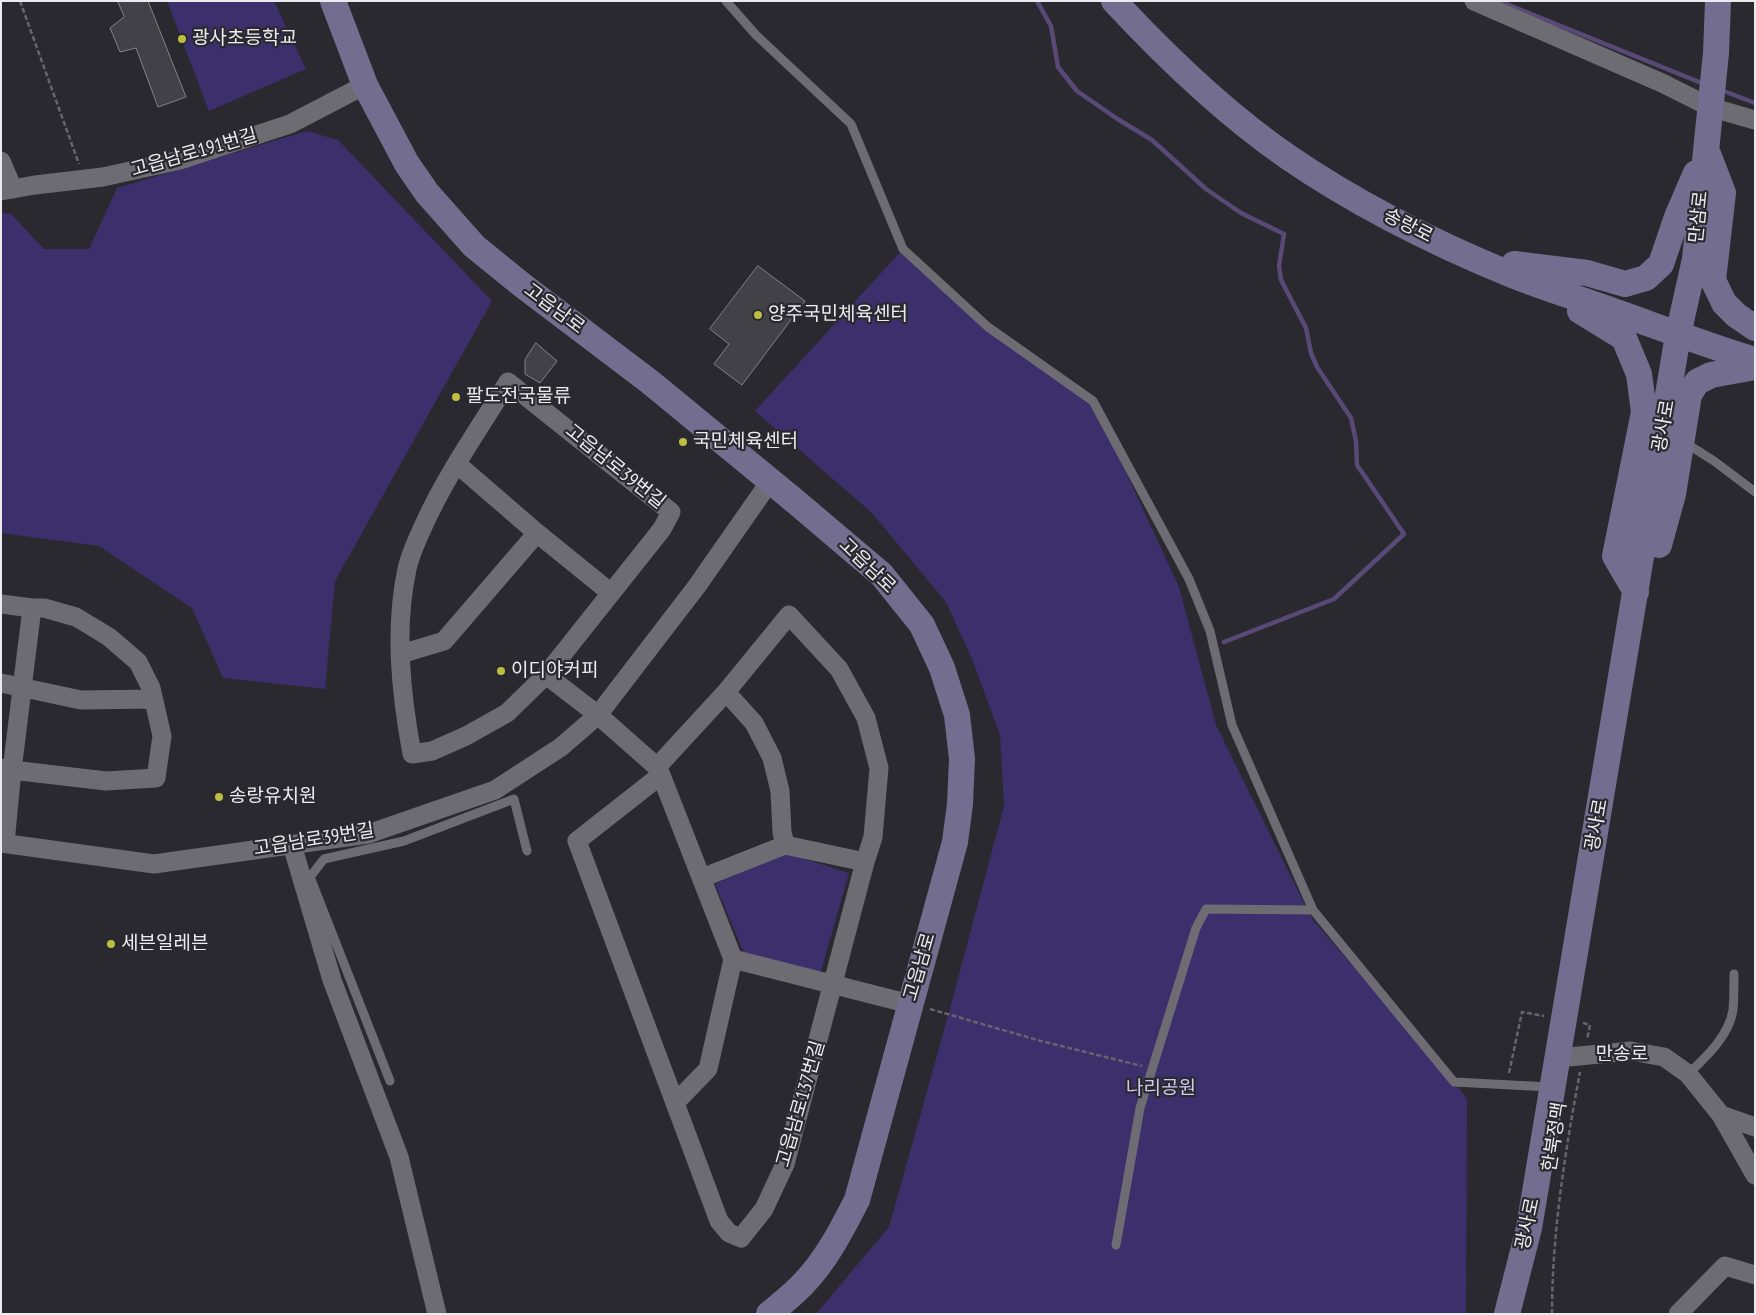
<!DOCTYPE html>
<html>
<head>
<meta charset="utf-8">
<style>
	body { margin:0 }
	#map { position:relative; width:1756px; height:1315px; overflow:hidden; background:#2a292f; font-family:"PT Sans Narrow",sans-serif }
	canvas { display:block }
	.frame { position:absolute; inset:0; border:2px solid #ebebef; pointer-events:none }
</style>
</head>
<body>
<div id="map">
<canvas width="1756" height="1315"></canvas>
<div class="frame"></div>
</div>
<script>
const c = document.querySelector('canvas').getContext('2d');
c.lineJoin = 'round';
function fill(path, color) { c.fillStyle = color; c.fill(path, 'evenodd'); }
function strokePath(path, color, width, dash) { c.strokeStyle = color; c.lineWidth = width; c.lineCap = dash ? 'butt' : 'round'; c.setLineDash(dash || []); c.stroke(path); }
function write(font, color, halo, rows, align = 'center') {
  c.font = font + ' "PT Sans Narrow","Noto Sans KR",sans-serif'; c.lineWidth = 4.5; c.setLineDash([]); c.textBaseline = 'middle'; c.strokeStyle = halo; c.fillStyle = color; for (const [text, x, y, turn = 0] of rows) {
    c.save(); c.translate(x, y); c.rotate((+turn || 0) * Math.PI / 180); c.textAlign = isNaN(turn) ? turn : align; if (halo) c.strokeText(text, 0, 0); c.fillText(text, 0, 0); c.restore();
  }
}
fill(new Path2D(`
	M167,1H274L306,69L209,111Z
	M307,131L338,140L492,301L335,581L325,689L223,678L192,608L99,546L1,533V213L11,214L44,249H89L117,188Z
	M903,249L988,327L1093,401L1179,587L1216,725L1312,919L1454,1082L1467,1099L1466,1314H816L889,1227L948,1016L1004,806L1000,735L972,659L946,602L872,513L755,411Z
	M786,853L849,873L820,975L744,953L715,884Z`), '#3c306c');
strokePath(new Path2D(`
	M1037,1L1051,26L1058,67L1077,91L1116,118L1152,140L1206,189L1241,213L1284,234L1279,266L1281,280L1306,328L1311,353L1317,367L1351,418L1356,441L1357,465L1404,534L1334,599L1224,642
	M1499,1L1704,84
	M1721,90L1755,103`), '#594977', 4.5);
const building = new Path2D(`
	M118,1H148L186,97L158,107L136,48L120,52L110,28L124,17Z
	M758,266L805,301L742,385L714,364L729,344L710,329Z
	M536,343L557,361L540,383L525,374V360Z`);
fill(building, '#424147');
strokePath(building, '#828288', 1);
strokePath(new Path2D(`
	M20,1L79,164
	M930,1009L1041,1041L1142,1066
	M1583,1023L1590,1025L1587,1040
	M1509,1073L1522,1012L1544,1016
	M1552,1314C1552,1233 1565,1152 1580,1072`), '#66656a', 2.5, [5, 2.5]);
strokePath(new Path2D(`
	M726,1L756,35L851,124L903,249L988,327L1093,401L1189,579L1210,631L1232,725L1313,910L1454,1082L1550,1087
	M1684,442L1714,461L1755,492
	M1688,1074C1706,1057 1729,1036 1733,1010C1734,998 1734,986 1734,974
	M390,1081L310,877L324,859L404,841L514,799L527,851
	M1116,1245L1140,1108L1196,928L1206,909L1313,910`), '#6d6c73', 9);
strokePath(new Path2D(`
	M1474,1L1662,83L1710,107L1755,120
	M1,161L13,189
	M1,191L35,185L103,177L180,160L290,124L365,85
	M457,464L537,533L611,593
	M1,604L32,608
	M401,654L444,641L537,533
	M546,675L662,529L671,512L508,382C478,430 445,477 422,529C416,542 410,555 407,569C394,629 401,694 412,754L432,751L466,736L507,713L546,675L598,715L657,767L661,775L733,959L708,1069L675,1103L577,841L661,775
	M1,683L81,700L153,699
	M726,692L754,723L772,758L780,791L782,832L785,845
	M657,767L726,692L789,615L839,669L866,718L879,768L873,837L865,862L785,1164L764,1209L741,1238L729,1233L719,1221L675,1103
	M1,768L12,770L32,608H44L76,617L109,637L138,662L151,688L162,736L156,778L106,781L12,770L5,843
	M1,843L154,864L368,834L495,790L561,747L598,715L697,586L771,480
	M292,845L332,980L399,1157L437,1314
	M702,878L785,845L865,862
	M733,959L910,1004
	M1558,1058L1631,1051L1664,1057L1688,1074L1721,1115L1755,1175
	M1721,1115L1755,1127
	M1678,1314L1725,1266L1755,1275`), '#6d6c73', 19);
strokePath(new Path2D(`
	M333,1L365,85L407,164L427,193L474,246L522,285L650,382L796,502L882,575L922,625L942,668L957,715L962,759L960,804L955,842L857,1200C842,1229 827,1259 804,1283C794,1294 781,1304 769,1314
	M1114,1C1167,58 1224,113 1288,157C1358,205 1434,243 1512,275C1547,289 1584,300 1619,313C1664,329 1709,346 1755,360
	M1708,154L1723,193L1713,280L1724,303L1736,315L1755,328
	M1514,264L1587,273L1625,284L1646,278L1661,264L1677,217L1696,173
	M1580,311L1624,338L1639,374L1644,412L1615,556L1636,592
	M1659,545L1673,494L1689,395L1697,382L1711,375L1755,367
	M1507,1314L1529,1228L1678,335L1695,259L1716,53L1718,1`), '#736e90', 26);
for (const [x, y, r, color] of [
	[182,39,5,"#bebe42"],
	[758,315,5,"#bebe42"],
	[456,397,5,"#bebe42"],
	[683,442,5,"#bebe42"],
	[501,671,5,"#bebe42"],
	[219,797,5,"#bebe42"],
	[111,944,5,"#bebe42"]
]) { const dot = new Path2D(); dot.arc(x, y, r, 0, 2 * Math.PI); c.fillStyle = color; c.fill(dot); strokePath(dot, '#2a292f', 2); }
write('19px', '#ebebef', '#2a292f', [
	["광사초등학교",192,39],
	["양주국민체육센터",768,315],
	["팔도전국물류",466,397],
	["국민체육센터",693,442],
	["이디야커피",511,671],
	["송랑유치원",229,797],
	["세븐일레븐",121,944]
], 'left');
write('19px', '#ebebef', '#2a292f', [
	["고읍남로191번길",194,153,-16],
	["만삼로",1699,217,-84],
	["송랑로",1408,226,27],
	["고읍남로",554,309,37],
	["광사로",1664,426,-80],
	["고읍남로39번길",615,467,39],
	["고읍남로",867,566,44],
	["광사로",1597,825,-80],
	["고읍남로39번길",314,840,-9],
	["고읍남로",920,967,-74],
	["만송로",1622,1055],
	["고읍남로137번길",801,1104,-74],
	["한북정맥",1555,1137,-81],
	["광사로",1528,1224,-78]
]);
write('19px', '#cecaf2', '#2a292f', [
	["나리공원",1161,1089]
]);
</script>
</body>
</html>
